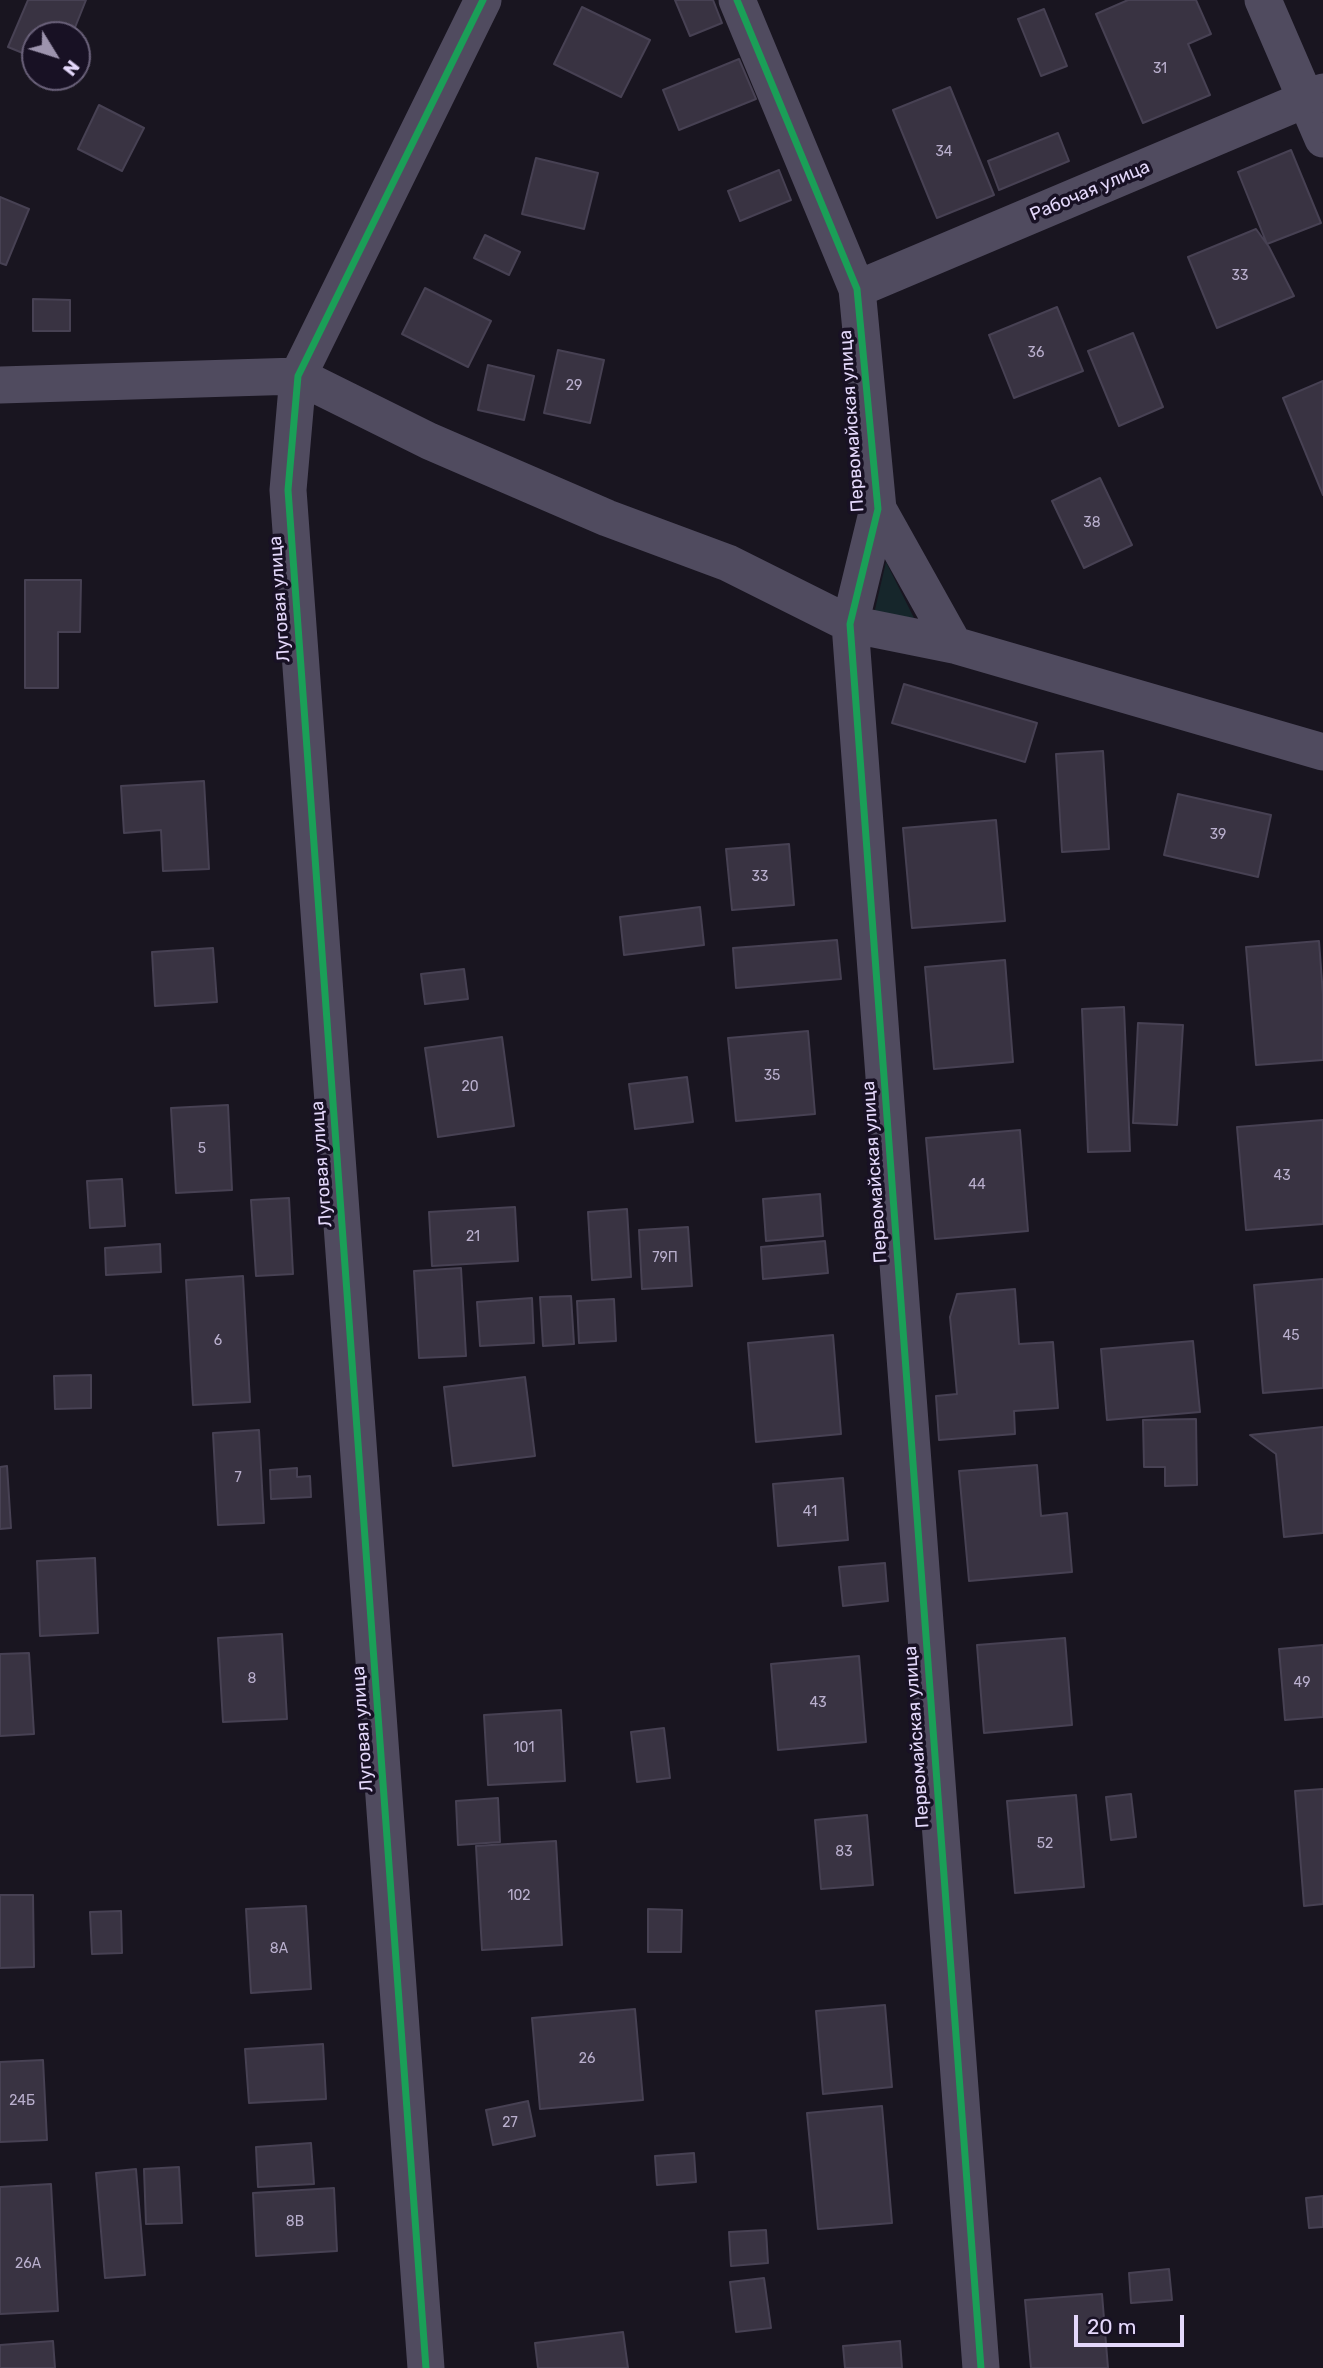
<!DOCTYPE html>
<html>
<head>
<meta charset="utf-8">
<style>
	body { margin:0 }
	#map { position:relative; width:1323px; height:2368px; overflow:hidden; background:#191520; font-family:Rubik,sans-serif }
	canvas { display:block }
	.north { position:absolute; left:21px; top:21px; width:70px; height:70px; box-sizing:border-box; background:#181124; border:2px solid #6a617a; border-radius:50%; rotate:128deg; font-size:19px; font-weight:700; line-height:28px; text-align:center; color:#e4d8fb }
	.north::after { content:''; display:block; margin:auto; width:24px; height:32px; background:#9d94ae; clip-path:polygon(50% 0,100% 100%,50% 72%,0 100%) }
	.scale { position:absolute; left:1074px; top:2315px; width:110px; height:32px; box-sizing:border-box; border:4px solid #e4d8fb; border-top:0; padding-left:9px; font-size:21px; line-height:24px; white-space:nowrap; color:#e4d8fb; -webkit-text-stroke:5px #181124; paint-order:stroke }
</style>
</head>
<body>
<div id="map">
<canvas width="1323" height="2368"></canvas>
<div class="north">N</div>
<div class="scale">20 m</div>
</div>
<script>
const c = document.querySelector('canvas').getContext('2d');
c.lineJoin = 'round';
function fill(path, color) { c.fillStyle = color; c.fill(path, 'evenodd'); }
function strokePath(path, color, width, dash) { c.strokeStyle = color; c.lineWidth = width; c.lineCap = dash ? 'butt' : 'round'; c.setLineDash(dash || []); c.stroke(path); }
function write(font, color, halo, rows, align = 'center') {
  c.font = font + ' Rubik,sans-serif'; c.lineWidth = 7; c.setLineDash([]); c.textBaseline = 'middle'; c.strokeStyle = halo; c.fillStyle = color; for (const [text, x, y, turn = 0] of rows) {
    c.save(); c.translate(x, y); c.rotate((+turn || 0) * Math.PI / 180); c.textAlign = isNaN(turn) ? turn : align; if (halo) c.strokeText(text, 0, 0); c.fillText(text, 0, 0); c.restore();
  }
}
fill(new Path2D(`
	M886,562L917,624L874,614Z`), '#16262b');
const building = new Path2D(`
	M28,0H86L72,35H35V58L8,47Z
	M675,0H713L722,23L690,36Z
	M1128,0H1196L1211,34L1188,44L1210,95L1143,123L1096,14Z
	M582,7L650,40L621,97L554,64Z
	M1044,9L1067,66L1041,76L1018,19Z
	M739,59L756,99L679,130L663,90Z
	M950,87L994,195L937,218L893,110Z
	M99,105L144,128L122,171L78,149Z
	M1058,133L1069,161L999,190L988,161Z
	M1291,150L1321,223L1267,244L1238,172Z
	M536,158L598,173L584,229L522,214Z
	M779,170L791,200L740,221L728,191Z
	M0,197L29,209L6,265L0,263Z
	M1256,229L1269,247L1294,296L1217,328L1188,257Z
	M485,235L520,252L509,275L474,258Z
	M425,288L491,321L468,367L402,334Z
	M33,299L70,300V331H33Z
	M1057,307L1083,371L1014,398L989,335Z
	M1133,333L1163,407L1119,426L1088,351Z
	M558,350L604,360L590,423L544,413Z
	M488,365L534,376L524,420L478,410Z
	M1323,381V495L1283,398Z
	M1100,478L1132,545L1084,568L1052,501Z
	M25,580H81L80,632H58V688H25Z
	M904,684L1037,723L1025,762L892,723Z
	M1103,751L1109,849L1062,852L1056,754Z
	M204,781L209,869L163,871L161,830L124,833L121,786Z
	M1178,794L1271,815L1258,877L1164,855Z
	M996,820L1005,921L912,928L903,828Z
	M789,844L794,905L732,910L726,849Z
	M700,907L704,945L624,955L620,917Z
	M837,940L841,979L736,988L733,948Z
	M1319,941L1323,995V1060L1256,1065L1246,947Z
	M213,948L217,1002L155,1006L152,952Z
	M1005,960L1013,1062L934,1069L925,967Z
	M464,969L468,999L425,1004L421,974Z
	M1124,1007L1130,1151L1088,1152L1082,1009Z
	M1138,1023L1183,1025L1177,1125L1133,1123Z
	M808,1031L815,1114L736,1121L728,1038Z
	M502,1037L514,1126L438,1137L425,1048Z
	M687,1077L693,1122L635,1129L629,1084Z
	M228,1105L232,1190L176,1193L171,1108Z
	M1323,1120V1224L1246,1230L1237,1127Z
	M1020,1130L1028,1231L935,1239L926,1138Z
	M122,1179L125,1226L90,1228L87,1181Z
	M820,1194L823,1236L766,1241L763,1199Z
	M289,1198L293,1274L256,1276L251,1200Z
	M515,1207L518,1261L432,1266L429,1212Z
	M627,1209L631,1277L592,1280L588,1212Z
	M688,1227L692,1286L642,1289L639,1230Z
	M825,1241L828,1273L763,1279L761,1247Z
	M160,1244L161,1272L106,1275L105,1248Z
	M461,1268L466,1356L419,1358L414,1271Z
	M243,1276L250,1402L193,1405L186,1280Z
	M1323,1279V1388L1263,1393L1254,1285Z
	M1015,1289L1019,1344L1053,1342L1058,1408L1014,1411L1015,1434L939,1440L936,1396L957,1394L950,1317L957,1294Z
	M571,1296L574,1344L543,1346L540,1297Z
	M532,1298L534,1343L480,1346L477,1302Z
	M614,1299L616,1341L579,1343L577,1301Z
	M833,1335L841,1434L756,1442L748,1343Z
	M1193,1341L1200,1412L1107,1420L1101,1349Z
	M91,1375V1408L55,1409L54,1376Z
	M525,1377L535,1456L453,1466L444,1387Z
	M1196,1419L1197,1485L1165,1486V1467H1144L1143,1420Z
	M1323,1427V1533L1284,1537L1276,1454L1250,1435Z
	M259,1430L264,1523L218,1525L213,1433Z
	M1037,1465L1041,1516L1067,1513L1072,1572L969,1581L959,1471Z
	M7,1466L11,1528L0,1529V1467Z
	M297,1468V1477L310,1476L311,1497L271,1499L270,1470Z
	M843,1478L848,1540L778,1546L773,1484Z
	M95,1558L98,1633L40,1636L37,1561Z
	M885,1563L888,1601L843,1606L839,1567Z
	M282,1634L287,1719L223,1722L218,1638Z
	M1065,1638L1072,1725L984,1733L977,1645Z
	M1323,1645V1717L1285,1720L1279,1649Z
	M29,1653L34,1734L0,1736V1654Z
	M859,1656L866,1742L778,1750L771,1664Z
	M561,1710L565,1781L488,1785L484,1715Z
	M664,1728L670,1778L637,1782L631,1732Z
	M1323,1789V1904L1304,1906L1295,1791Z
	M1131,1794L1136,1837L1111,1840L1106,1797Z
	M1076,1795L1084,1887L1015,1893L1007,1801Z
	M498,1798L500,1842L458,1845L456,1801Z
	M867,1815L873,1885L821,1889L815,1820Z
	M556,1841L562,1945L482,1950L476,1846Z
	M0,1895H33L34,1967L0,1968Z
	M306,1906L311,1989L251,1993L246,1909Z
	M648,1909L682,1910L681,1952H648Z
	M121,1911L122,1953L92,1954L90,1912Z
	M885,2005L892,2087L823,2094L816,2011Z
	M635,2009L643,2100L540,2109L532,2018Z
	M323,2044L326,2099L249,2103L245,2049Z
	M43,2060L47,2140L0,2142V2062Z
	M528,2101L535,2136L493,2145L486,2110Z
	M882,2106L892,2223L818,2229L807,2113Z
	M311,2143L314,2184L258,2187L256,2147Z
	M694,2153L696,2182L657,2185L655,2156Z
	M179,2167L182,2223L146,2224L144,2169Z
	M136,2169L145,2275L105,2278L96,2173Z
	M51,2184L58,2311L0,2314V2187Z
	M334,2188L337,2251L256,2256L253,2193Z
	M1323,2196V2227L1309,2228L1306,2198Z
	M766,2230L768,2263L731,2266L729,2232Z
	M1169,2269L1172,2300L1131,2303L1129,2273Z
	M764,2278L771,2328L736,2332L730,2282Z
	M1102,2294L1108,2368H1031L1025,2300Z
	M623,2332L628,2368H538L535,2343Z
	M53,2341L55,2368H0V2345Z
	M900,2341L902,2368H845L843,2346Z`);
fill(building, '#393342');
strokePath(building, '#474153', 2);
strokePath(new Path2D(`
	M737,0L857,289L878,509L850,624L981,2368
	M1263,0L1323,139
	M857,289L1323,92
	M0,385L298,376L429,441L607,518L728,563L850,624L954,645
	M878,509L954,645L1323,752
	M426,2368L288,490L298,376L483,0`), '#504b5f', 37);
strokePath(new Path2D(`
	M737,0L857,289L878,509L850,624L981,2368
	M426,2368L288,490L298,376L483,0`), '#1a9f57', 7);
write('14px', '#b9afcd', null, [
	["31",1160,69],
	["34",944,152],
	["33",1240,276],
	["36",1036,353],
	["29",574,386],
	["38",1092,523],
	["39",1218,835],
	["33",760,877],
	["35",772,1076],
	["20",470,1087],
	["5",202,1149],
	["43",1282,1176],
	["44",977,1185],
	["21",473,1237],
	["79П",665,1258],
	["45",1291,1336],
	["6",218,1341],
	["7",238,1478],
	["41",810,1512],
	["8",252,1679],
	["49",1302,1683],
	["43",818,1703],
	["101",524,1748],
	["52",1045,1844],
	["83",844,1852],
	["102",519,1896],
	["8А",279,1949],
	["26",587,2059],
	["24Б",22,2101],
	["27",510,2123],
	["8В",295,2222],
	["26А",28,2264]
]);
write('18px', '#e4d8fb', '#181124', [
	["Рабочая улица",1090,191,-23],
	["Первомайская улица",852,421,-94],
	["Луговая улица",280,599,-94],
	["Луговая улица",322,1164,-94],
	["Первомайская улица",875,1172,-94],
	["Луговая улица",363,1729,-94],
	["Первомайская улица",917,1737,-94]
]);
</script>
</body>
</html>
